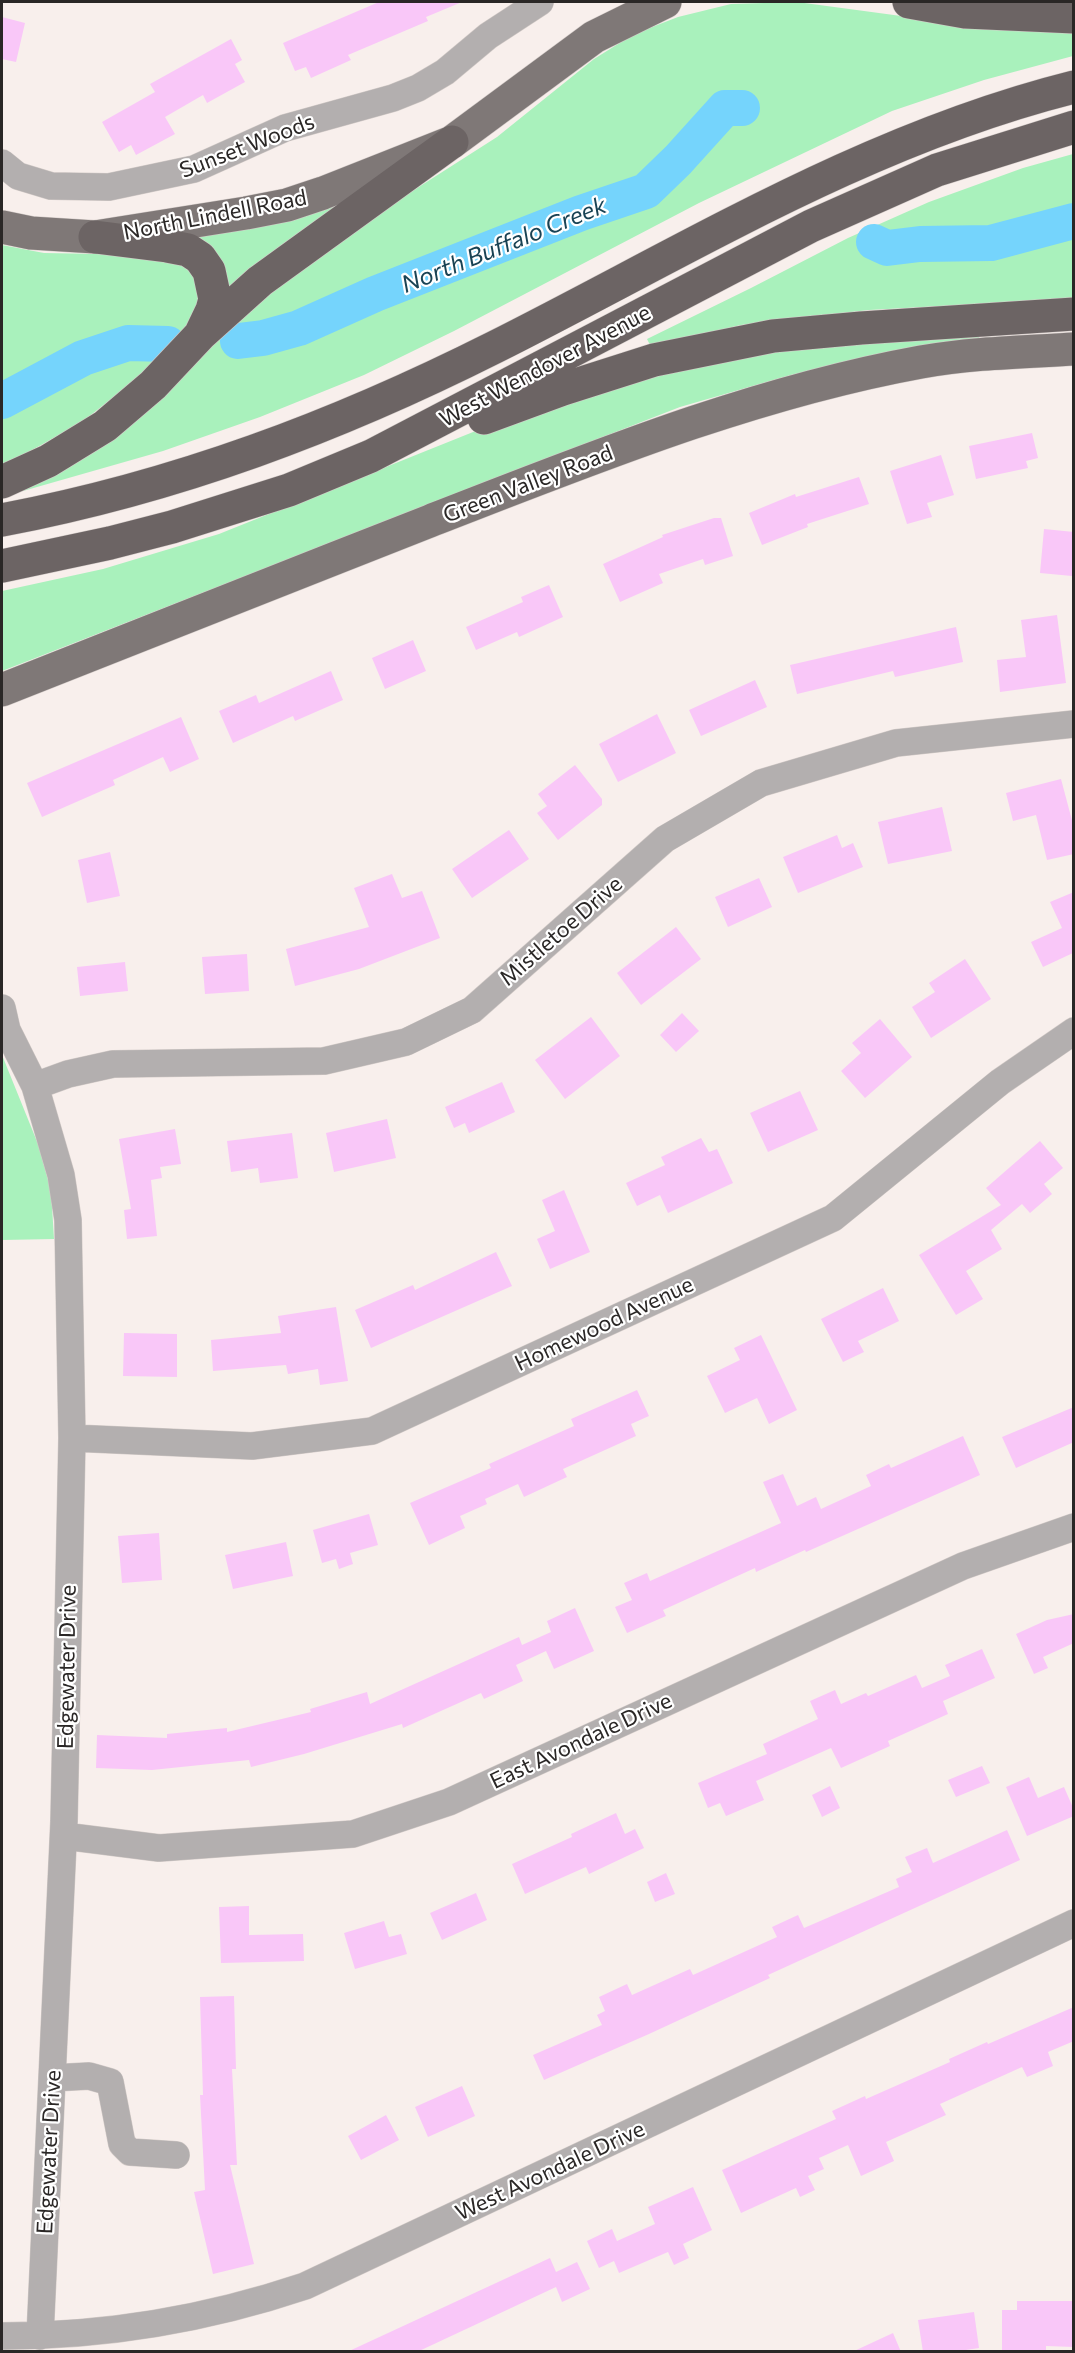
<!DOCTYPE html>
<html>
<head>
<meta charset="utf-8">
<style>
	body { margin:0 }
	#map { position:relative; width:1075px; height:2353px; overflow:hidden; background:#f8efec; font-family:Commissioner,sans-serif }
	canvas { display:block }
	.frame { position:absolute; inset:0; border:3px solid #2a2726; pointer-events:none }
</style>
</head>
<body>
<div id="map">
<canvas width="1075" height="2353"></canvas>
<div class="frame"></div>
</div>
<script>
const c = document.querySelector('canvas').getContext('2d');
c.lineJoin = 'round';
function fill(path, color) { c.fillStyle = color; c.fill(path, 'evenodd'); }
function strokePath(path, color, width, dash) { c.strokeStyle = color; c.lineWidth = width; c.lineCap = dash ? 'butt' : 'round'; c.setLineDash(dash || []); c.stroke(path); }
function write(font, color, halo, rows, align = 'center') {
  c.font = font + ' Commissioner,sans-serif'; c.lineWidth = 4.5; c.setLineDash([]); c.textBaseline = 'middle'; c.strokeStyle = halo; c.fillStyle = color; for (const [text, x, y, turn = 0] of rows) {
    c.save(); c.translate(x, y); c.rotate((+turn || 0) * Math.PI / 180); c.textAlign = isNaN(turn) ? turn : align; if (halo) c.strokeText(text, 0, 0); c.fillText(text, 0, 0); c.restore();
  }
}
fill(new Path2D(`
	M797,2L931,20L1073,25V56L984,80L892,111L699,203L454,331L364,375L260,417L163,451L2,497L253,302L389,206L497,137L594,59L634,34L678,17L731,4Z
	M1073,154V299L869,310L741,325L651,347L647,339L751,288L848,238L929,202L1023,168Z
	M336,201L338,206L228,292L194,237Z
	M2,245L44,253L100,254L160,251L188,266L200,291L198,313L144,373L82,422L2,467Z
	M980,332L979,338L875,356L791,375L680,407L2,671V591L103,569L219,534L508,418L729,354Z
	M2,1055L38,1144L51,1190L54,1239L2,1240Z`), '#a9f1bc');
strokePath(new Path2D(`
	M874,242L887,248L920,244L991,243L1074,221
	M238,341L263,338L299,328L375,294L581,213L646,191L678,160L725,108H742
	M2,401L83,358L128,343L168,344`), '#75d4fc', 36);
fill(new Path2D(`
	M379,2H462L426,17L428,21L348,55L351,60L311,78L306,67L295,71L283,43Z
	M2,17L25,23L16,62L2,59Z
	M231,39L242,60L235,64L245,82L207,103L203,95L165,117L175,134L136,155L131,145L119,152L102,122L155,92L150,84Z
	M1032,433L1038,458L1026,461L1028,468L976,479L969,446Z
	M941,455L954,495L927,503L932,517L907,524L890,471Z
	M859,477L869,504L807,524L808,527L762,545L749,513L795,494L796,497Z
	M714,518H721L733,556L705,565L703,559L659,574L663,583L620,602L603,564L663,537L662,535Z
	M1044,529L1074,532L1072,576L1040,573Z
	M549,585L563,617L519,637L517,632L476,650L466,627L523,602L521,597Z
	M1057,615L1066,683L1000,692L997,660L1026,657L1021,620Z
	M956,627L963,662L895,677L893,671L797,694L790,665Z
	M413,640L426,671L385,689L372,658Z
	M331,671L343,700L295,721L293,716L233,743L219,711L256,695L259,703Z
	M755,680L767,707L701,736L689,710Z
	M657,714L676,753L618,782L599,744Z
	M181,717L199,759L170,772L163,757L113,780L115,785L42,817L27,783Z
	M575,765L602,799V805L558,840L537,813L547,806L538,794Z
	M1061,779L1074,828V854L1047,860L1036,815L1013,821L1006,793Z
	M942,807L952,851L888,864L878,822Z
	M509,830L529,859L472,898L452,869Z
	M837,835L842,848L853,843L863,867L798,893L783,857Z
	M110,852L120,896L87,903L78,860Z
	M392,874L402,898L422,891L440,938L359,969L295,986L286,949L369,927L354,888Z
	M759,878L772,907L728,927L715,897Z
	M1074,892V955L1073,953L1043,967L1031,942L1062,928L1050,902Z
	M676,927L701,959L641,1005L617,973Z
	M247,954L249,991L205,994L202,957Z
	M965,959L991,999L931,1038L912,1007L935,992L929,983Z
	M125,962L128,991L80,996L77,967Z
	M682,1013L699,1031L676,1052L660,1035Z
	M591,1017L620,1056L565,1099L535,1060Z
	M880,1019L912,1057L865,1098L841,1071L861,1053L852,1043Z
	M502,1082L515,1112L469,1133L465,1123L454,1128L445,1107Z
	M800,1091L818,1130L768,1152L750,1113Z
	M387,1119L396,1158L334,1172L326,1133Z
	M175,1129L181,1164L160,1167L162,1178L151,1180L157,1236L127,1239L124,1210L131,1209L119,1139Z
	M292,1133L298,1178L260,1183L258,1168L231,1172L227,1141Z
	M701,1138L709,1152L717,1149L733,1183L668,1213L660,1195L637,1206L626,1183L665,1165L661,1157Z
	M1040,1141L1063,1168L1044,1184L1052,1194L1030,1213L1022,1204L991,1230L1002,1249L966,1271L983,1299L956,1315L919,1255L1001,1205L986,1188Z
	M564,1190L590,1252L550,1269L537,1239L555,1231L542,1200Z
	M496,1252L512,1286L371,1348L355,1310L413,1285L415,1290Z
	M883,1288L899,1321L858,1341L864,1352L843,1362L821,1319Z
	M336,1307L348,1381L320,1385L318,1369L288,1374L286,1365L213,1371L211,1340L281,1333L278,1316Z
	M124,1333L177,1334V1377L123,1376Z
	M761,1335L797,1410L769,1424L757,1398L725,1413L707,1376L740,1360L734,1348Z
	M637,1390L649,1416L631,1424L636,1436L563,1469L567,1477L524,1497L518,1484L485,1499L487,1504L460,1516L465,1528L429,1545L410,1503L491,1468L489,1464L574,1426L571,1419Z
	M1074,1407V1442L1016,1468L1002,1437Z
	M963,1436L980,1475L806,1552L805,1550L756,1572L755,1568L663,1610L666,1616L627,1633L615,1607L632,1600L624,1583L647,1573L650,1581L781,1523L763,1482L783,1474L797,1506L816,1497L821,1509L871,1486L866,1475L889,1464L891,1468Z
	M369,1514L378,1545L350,1553L353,1564L339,1569L336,1559L322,1563L313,1530Z
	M159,1533L162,1580L122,1583L118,1536Z
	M286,1542L293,1576L233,1589L225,1555Z
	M575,1608L594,1651L554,1669L546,1651L516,1665L523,1681L484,1699L481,1693L403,1728L402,1724L304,1754L251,1767L249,1760L152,1770L96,1768L97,1735L167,1738V1734L227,1728V1732L311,1712L310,1709L367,1692L370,1704L519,1637L522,1645L551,1632L547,1621Z
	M1074,1614V1643L1043,1657L1048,1668L1034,1674L1016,1634L1047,1620Z
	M982,1649L995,1678L943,1701L948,1714L888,1741L890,1746L841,1768L831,1748L756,1781L764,1800L726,1816L720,1803L708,1808L698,1783L767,1754L763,1744L818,1719L810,1701L835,1690L841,1704L866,1693L868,1696L916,1675L922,1688L950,1676L945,1665Z
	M982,1766L990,1783L956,1797L948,1780Z
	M1029,1777L1038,1798L1064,1787L1074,1810V1816L1027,1836L1006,1787Z
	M830,1786L840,1808L822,1817L812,1795Z
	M616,1813L625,1834L635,1829L644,1848L589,1874L586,1867L525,1894L512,1864L572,1837L571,1834Z
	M1007,1830L1020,1860L768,1975L770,1978L649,2034L544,2080L533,2055L602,2025L597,2015L605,2011L599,1997L627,1984L632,1995L690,1969L693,1975L777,1937L772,1927L798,1915L804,1928L899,1887L896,1879L912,1872L905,1857L927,1848L933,1863Z
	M666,1873L675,1894L655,1902L647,1882Z
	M476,1893L487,1920L442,1940L430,1913Z
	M249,1906V1935L303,1934L304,1961L221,1963L219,1907Z
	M384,1921L389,1937L401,1934L407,1954L355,1969L344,1933Z
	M234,1996L236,2069H232L237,2165H230L254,2264L213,2274L194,2192L205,2190L200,2095H203L200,1997Z
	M1074,2007V2041L1048,2052L1053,2066L1027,2077L1022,2067L940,2104L946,2115L886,2142L894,2161L861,2176L848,2145L819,2158L824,2169L808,2176L815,2190L800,2197L796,2188L741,2213L722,2170L836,2119L832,2111L865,2096L866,2099L950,2062L949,2059L987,2042L988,2044Z
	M462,2086L475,2116L428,2137L415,2107Z
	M386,2115L399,2140L361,2160L348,2136Z
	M693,2187L712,2230L683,2244L689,2258L674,2265L668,2252L619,2273L614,2261L599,2268L587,2241L612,2229L617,2241L655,2224L648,2207Z
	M550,2258L556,2272L577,2262L590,2289L562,2302L556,2287L417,2352H347Z
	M1017,2301H1074V2347L1046,2346V2351H1002V2310H1017Z
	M974,2312L979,2348L953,2352H923L918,2320Z
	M893,2333L901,2352H852Z`), '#f9c7f8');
const minor = new Path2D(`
	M2,163L18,176L51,186L109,187L194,169L285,128L393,98L418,88L445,72L488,36L540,2
	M2,1008L7,1030L35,1086L61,1175L68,1220L72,1438L64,1821L40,2336
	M35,1086L68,1074L113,1064L324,1061L406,1042L472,1010L665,839L761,783L896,743L1074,724
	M72,1438L252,1446L372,1431L833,1218L1000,1082L1074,1031
	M64,1836L159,1848L353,1834L449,1802L963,1566L1074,1527
	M52,2078L89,2076L110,2082L122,2144L130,2152L176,2155
	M2,2336C105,2336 207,2319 305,2286L1074,1923`);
const major = new Path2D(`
	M2,227L31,233L95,237L246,213L287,205L323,193L452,142L594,37L665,2
	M2,690C144,634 287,577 430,521C590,459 751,393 921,362C971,353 1023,352 1074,349`);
const highway = new Path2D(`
	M909,2L965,12L1074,17
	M95,237L167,246L188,250L200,258L209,271L215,299L212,310L201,333
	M484,418L563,389L654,360L773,336L861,328L1074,314
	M2,482L48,461L105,426L153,385L201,334L260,281L452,142
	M2,520C176,487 336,427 495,347C684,252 866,139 1074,87
	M2,566L110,543L172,527L289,490L371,456L811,226L937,170L1074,127`);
strokePath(minor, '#d3cbc8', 28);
strokePath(major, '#d3cbc8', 34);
strokePath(highway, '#d3cbc8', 34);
strokePath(minor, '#b3afaf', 27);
strokePath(major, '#7f7877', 33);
strokePath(highway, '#6c6464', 33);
write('22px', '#2a2726', '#fff', [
	["Sunset Woods",247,146,-21],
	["North Lindell Road",215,215,-11],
	["West Wendover Avenue",545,366,-28],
	["Green Valley Road",528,484,-21],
	["Mistletoe Drive",561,931,-41],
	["Homewood Avenue",604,1324,-25],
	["Edgewater Drive",67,1667,-89],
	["East Avondale Drive",581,1741,-25],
	["Edgewater Drive",49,2152,-87],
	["West Avondale Drive",550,2171,-25]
]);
write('italic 24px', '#194354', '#fff', [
	["North Buffalo Creek",504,245,-22]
]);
</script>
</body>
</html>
